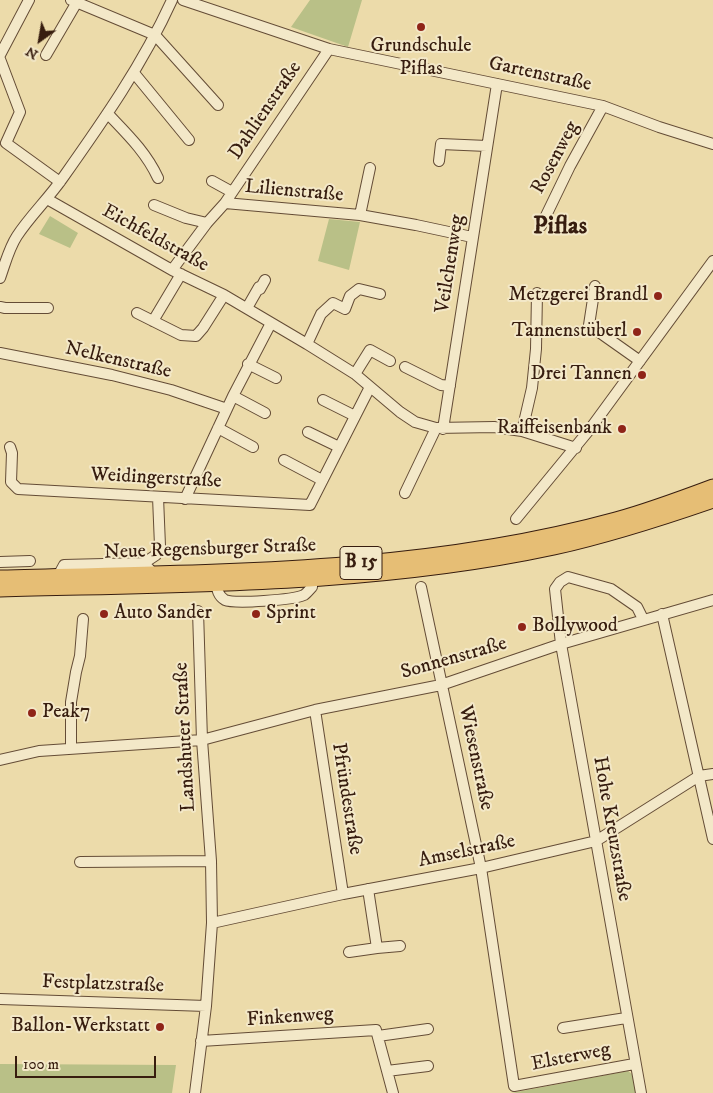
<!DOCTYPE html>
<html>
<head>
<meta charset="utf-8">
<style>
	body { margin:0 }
	#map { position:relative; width:713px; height:1093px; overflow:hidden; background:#ecdbaa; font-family:"IM FELL DW Pica",serif }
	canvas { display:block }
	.north { position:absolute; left:15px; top:15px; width:50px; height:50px; -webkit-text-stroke:4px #f3e8c8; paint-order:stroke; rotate:212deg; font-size:14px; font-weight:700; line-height:20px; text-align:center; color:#371d0f }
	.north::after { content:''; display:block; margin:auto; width:18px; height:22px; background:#371d0f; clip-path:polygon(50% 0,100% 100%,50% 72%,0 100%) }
	.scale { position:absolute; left:15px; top:1056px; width:141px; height:22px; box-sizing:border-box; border:2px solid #371d0f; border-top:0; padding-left:6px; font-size:15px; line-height:18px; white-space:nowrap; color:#371d0f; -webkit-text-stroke:4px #f3e8c8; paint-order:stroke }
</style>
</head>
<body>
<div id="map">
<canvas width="713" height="1093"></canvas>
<div class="north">N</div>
<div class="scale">100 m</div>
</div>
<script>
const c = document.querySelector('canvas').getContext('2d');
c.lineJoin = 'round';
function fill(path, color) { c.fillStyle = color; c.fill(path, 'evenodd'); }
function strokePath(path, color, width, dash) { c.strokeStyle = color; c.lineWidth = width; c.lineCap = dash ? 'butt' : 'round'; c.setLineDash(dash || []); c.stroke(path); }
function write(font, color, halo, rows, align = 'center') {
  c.font = font + ' "IM FELL DW Pica",serif'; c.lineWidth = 4; c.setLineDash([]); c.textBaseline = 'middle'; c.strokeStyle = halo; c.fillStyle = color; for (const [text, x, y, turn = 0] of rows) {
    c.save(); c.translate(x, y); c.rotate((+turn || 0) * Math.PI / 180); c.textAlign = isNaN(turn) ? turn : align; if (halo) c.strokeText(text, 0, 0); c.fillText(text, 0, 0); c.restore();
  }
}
fill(new Path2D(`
	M310,0H362L348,47L291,27Z
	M50,216L78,233L70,248L39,234Z
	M329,219L360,222L349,270L318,261Z
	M0,1064L176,1065L172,1093H0Z
	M628,1071L632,1074L636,1093H511Z`), '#b9c087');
const minor = new Path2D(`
	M71,0L155,35L218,105
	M183,0L329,49L603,106L659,127L713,144
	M0,55L29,0
	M46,55L77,2
	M0,59L20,112L6,143L60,182
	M134,73L189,140
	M108,114C127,134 146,152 158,178
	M439,161L441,144L487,146
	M212,181L232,192
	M47,199L172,270L224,295L307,344L355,374L400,412L415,422L436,428L494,427L522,431L576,448
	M225,203L360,215L416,225L472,237
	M154,205L186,218L207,223
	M360,215L370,168
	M541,226L570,166L603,106
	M172,270L207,223L225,203L329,49
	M0,278C5,264 9,248 17,236C30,216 48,199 62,179C103,121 143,64 172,0
	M595,286L589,325L640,361
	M0,307L5,308H48
	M247,308L259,287L260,289L265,280
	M137,313L181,335L196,336L203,328L224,295
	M153,321L181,274
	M307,344L321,314L333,303L345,309L350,296L359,289L380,294
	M0,353L112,375L171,390L227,409
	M248,364L276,378
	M405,367L441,385L450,386
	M355,374L370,350L390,361
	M233,396L265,413
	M323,400L355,416
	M218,428L253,447
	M443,429L497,84
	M522,431L532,388L536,349L537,293
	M308,432L339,447
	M10,447L12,453L11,482L18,489L310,505L370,387
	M284,460L322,480
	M405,493L436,428
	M185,499L233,396L271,323
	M516,519L590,429L713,261
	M0,562L30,561
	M144,563L156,555L160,546L158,497
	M58,576L64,565L144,563L153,573
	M216,583C217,589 218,596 225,600C234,604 294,600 304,595C307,593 310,589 312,587V578
	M421,587L481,868L514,1086L634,1064
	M662,614L713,839
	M315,710L343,894
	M71,749V702L76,672L80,656L83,619
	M0,760L39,751L202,740L315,710L441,685L561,644L713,600
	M80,862L211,861
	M212,923L343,894L481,868L596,841L699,776L713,774
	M377,948L400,946
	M349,952L377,948L368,889
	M0,999L206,1006
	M563,1028L626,1018
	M378,1036L428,1029
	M201,1041L376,1030L393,1093
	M387,1071L428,1066
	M195,1093L206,1006L212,923L211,861L202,740L198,611
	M641,1093L561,644L555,589L560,582L568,577L611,589L637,607L643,619`);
const highway = new Path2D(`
	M0,578C205,572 416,575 616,520C649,511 681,499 713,487
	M0,589C184,584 373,586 554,547C608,535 661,518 713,500`);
strokePath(minor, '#644c36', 12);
strokePath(highway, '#371d0f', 17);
strokePath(minor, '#f3e8c8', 10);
strokePath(highway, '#e6be75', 15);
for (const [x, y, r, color] of [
	[421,27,5,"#8f2418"],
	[658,296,5,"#8f2418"],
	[637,332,5,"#8f2418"],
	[642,375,5,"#8f2418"],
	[622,429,5,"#8f2418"],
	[104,614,5,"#8f2418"],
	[256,614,5,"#8f2418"],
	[522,627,5,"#8f2418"],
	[32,713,5,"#8f2418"],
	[160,1027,5,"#8f2418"]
]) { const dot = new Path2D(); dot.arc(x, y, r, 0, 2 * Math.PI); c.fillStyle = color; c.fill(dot); strokePath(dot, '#f3e8c8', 2); }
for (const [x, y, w] of [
	[361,563,42]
]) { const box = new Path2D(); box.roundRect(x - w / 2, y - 16.5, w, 33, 4); c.fillStyle = '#f3e8c8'; c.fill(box); strokePath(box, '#371d0f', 1); }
write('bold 19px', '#371d0f', null, [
	["B 15",361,563]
]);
write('20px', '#371d0f', '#f3e8c8', [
	["Grundschule",421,47,"center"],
	["Piflas",421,70,"center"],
	["Metzgerei Brandl",648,296],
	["Tannenstüberl",627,332],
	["Drei Tannen",632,375],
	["Raiffeisenbank",612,429],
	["Auto Sander",114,614,"left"],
	["Sprint",266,614,"left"],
	["Bollywood",532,627,"left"],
	["Peak7",42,713,"left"],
	["Ballon-Werkstatt",150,1027]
], 'right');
write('20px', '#371d0f', '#f3e8c8', [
	["Gartenstraße",540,75,12],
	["Dahlienstraße",266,111,-56],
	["Rosenweg",556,158,-62],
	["Lilienstraße",294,192,5],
	["Eichfeldstraße",155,239,29],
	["Veilchenweg",451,264,-81],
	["Nelkenstraße",118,361,13],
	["Weidingerstraße",156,479,3],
	["Neue Regensburger Straße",210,550,-2],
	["Sonnenstraße",454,659,-16],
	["Landshuter Straße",186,737,-93],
	["Wiesenstraße",475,758,78],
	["Pfründestraße",346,799,81],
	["Hohe Kreuzstraße",611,829,80],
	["Amselstraße",467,852,-12],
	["Festplatzstraße",103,985,2],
	["Finkenweg",290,1018,-4],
	["Elsterweg",571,1058,-11]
]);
write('bold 25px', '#371d0f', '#f3e8c8', [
	["Piflas",560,228]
]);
</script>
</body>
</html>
